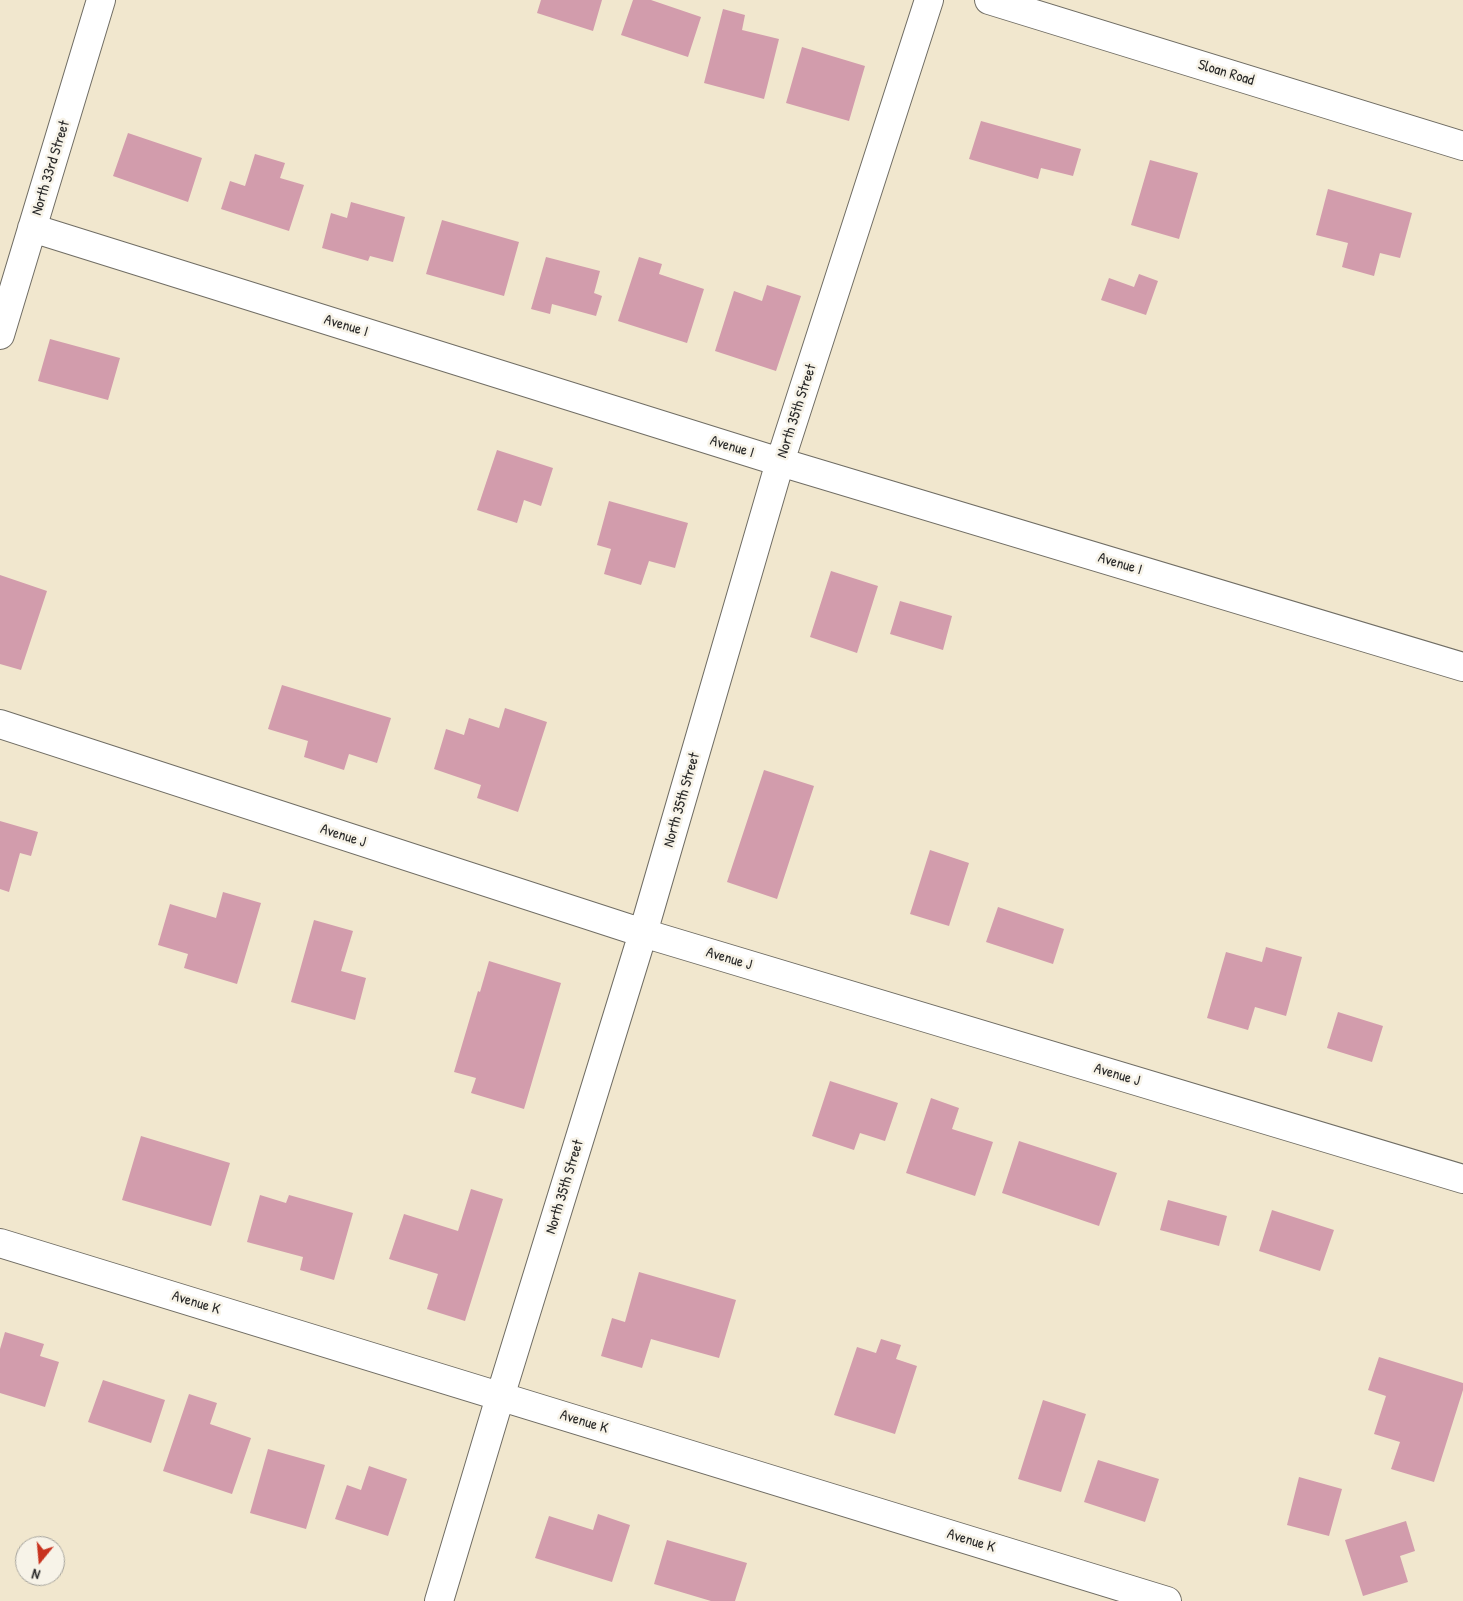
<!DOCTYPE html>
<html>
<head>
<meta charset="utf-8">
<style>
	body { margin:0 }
	#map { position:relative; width:1463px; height:1601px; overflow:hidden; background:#f1e7ce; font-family:"Patrick Hand",sans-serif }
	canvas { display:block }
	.north { position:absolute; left:15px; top:1536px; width:50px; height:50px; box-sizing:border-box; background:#f7f3e8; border:1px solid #a5a39c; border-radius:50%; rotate:197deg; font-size:14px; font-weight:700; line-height:20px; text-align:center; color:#2b2b2b }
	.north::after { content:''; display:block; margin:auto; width:18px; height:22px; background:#c8321e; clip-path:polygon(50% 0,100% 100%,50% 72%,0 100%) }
</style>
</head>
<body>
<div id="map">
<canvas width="1463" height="1601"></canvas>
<div class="north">N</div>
</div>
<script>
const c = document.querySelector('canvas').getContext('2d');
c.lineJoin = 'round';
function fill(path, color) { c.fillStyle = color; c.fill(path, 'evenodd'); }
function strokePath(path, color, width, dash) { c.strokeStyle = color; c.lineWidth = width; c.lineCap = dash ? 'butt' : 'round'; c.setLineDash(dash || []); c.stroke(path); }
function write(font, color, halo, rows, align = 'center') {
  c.font = font + ' "Patrick Hand",sans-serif'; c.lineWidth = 5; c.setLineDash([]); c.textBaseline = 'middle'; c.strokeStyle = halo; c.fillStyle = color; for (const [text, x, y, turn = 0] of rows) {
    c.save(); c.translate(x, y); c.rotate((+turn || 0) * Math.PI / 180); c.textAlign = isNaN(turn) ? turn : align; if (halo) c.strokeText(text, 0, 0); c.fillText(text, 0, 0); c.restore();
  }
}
fill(new Path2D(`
	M541,0H602L593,31L537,13Z
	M633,0H651L701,17L688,57L621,35Z
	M723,9L745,15L742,30L779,39L764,99L704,83Z
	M802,47L865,66L849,121L786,103Z
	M981,121L1081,149L1073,176L1041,168L1038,179L969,159Z
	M128,133L202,158L188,202L113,176Z
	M255,154L285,163L280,178L304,185L289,231L221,209L230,181L245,186Z
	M1150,160L1198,173L1179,239L1131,225Z
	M1328,189L1412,213L1400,258L1380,253L1374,276L1342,267L1348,243L1316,235Z
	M351,202L405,217L393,262L370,256L368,261L322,248L331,213L347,218Z
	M442,220L519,242L504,296L426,274Z
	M546,257L600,271L594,293L602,296L596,316L552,304L550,314L531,309Z
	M639,257L662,264L659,274L704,289L687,343L618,321Z
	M1139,274L1158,281L1146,315L1101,300L1109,278L1134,287Z
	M767,285L801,296L776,371L715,351L734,291L762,301Z
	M50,339L120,358L108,400L38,381Z
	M497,450L553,468L541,506L524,500L517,523L477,510Z
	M609,501L688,523L675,568L649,561L641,585L604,574L611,549L597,545Z
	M831,571L878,586L857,653L810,637Z
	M0,575L47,591L21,670L0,664Z
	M900,601L952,616L943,650L890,634Z
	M282,685L391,718L377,763L349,754L344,770L304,757L308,741L268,729Z
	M505,708L547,722L518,812L477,798L481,785L434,769L446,729L464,735L469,718L499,728Z
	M764,770L814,786L777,899L727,882Z
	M0,821L38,832L31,856L20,853L9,892L0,889Z
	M930,850L969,863L949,926L910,914Z
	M223,892L261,903L237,984L184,968L188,954L158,945L170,904L216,918Z
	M998,907L1064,929L1053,964L986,942Z
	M314,920L353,931L341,971L366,978L355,1020L291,1002Z
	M1266,947L1302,957L1286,1016L1255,1007L1248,1030L1207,1018L1226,952L1262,962Z
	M489,961L561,983L524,1109L471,1093L476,1078L454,1072L478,991L480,992Z
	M1338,1012L1383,1026L1372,1062L1327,1048Z
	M830,1081L898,1103L885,1141L860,1133L854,1150L812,1136Z
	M931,1098L959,1108L952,1129L993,1142L975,1196L906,1173Z
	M141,1136L230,1163L211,1226L122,1200Z
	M1019,1141L1117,1173L1099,1226L1002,1193Z
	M471,1189L503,1199L465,1321L427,1309L438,1274L389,1259L404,1214L458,1231Z
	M260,1195L286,1203L289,1195L353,1213L334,1280L300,1270L303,1257L247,1242Z
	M1168,1200L1227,1216L1219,1246L1160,1230Z
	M1272,1210L1334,1230L1320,1271L1259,1251Z
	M639,1272L736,1300L719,1358L651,1339L642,1368L601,1356L612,1318L625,1322Z
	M5,1332L44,1344L40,1356L59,1362L45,1407L0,1393V1349Z
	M881,1339L901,1345L896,1359L917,1366L895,1434L834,1415L857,1347L876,1353Z
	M1379,1357L1463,1383V1390L1434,1482L1391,1469L1400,1442L1374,1434L1386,1396L1368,1390Z
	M103,1380L165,1400L151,1443L88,1422Z
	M189,1394L217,1403L210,1424L251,1438L232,1494L163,1471Z
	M1043,1400L1086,1414L1061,1492L1018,1479Z
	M268,1449L325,1465L306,1529L250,1513Z
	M1098,1460L1159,1479L1145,1522L1084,1502Z
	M369,1466L407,1479L388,1536L335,1519L347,1485L361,1490Z
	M1299,1477L1342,1489L1329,1536L1287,1525Z
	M598,1514L630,1525L612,1582L535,1558L549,1516L593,1530Z
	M1406,1521L1415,1551L1400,1556L1408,1582L1363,1596L1345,1540Z
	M667,1540L747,1563L735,1601H711L654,1584Z`), '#d29cac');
const minor = new Path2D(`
	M989,0L1463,146
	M32,228L780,462L1463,667
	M0,335L101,0
	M0,724L643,933L1463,1179
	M0,1243L1167,1601
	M439,1601L500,1397L643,933L780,462L929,0`);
strokePath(minor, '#706d64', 30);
strokePath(minor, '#fff', 28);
write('15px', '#2b2b2b', '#f7f3e8', [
	["Sloan Road",1226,73,17],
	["North 33rd Street",51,168,-73],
	["Avenue I",346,326,17],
	["North 35th Street",797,411,-72],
	["Avenue I",732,447,17],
	["Avenue I",1120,564,17],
	["North 35th Street",682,800,-74],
	["Avenue J",343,836,18],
	["Avenue J",729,959,17],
	["Avenue J",1117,1075,17],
	["North 35th Street",565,1187,-73],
	["Avenue K",196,1303,17],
	["Avenue K",584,1422,17],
	["Avenue K",971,1541,17]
]);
</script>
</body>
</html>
